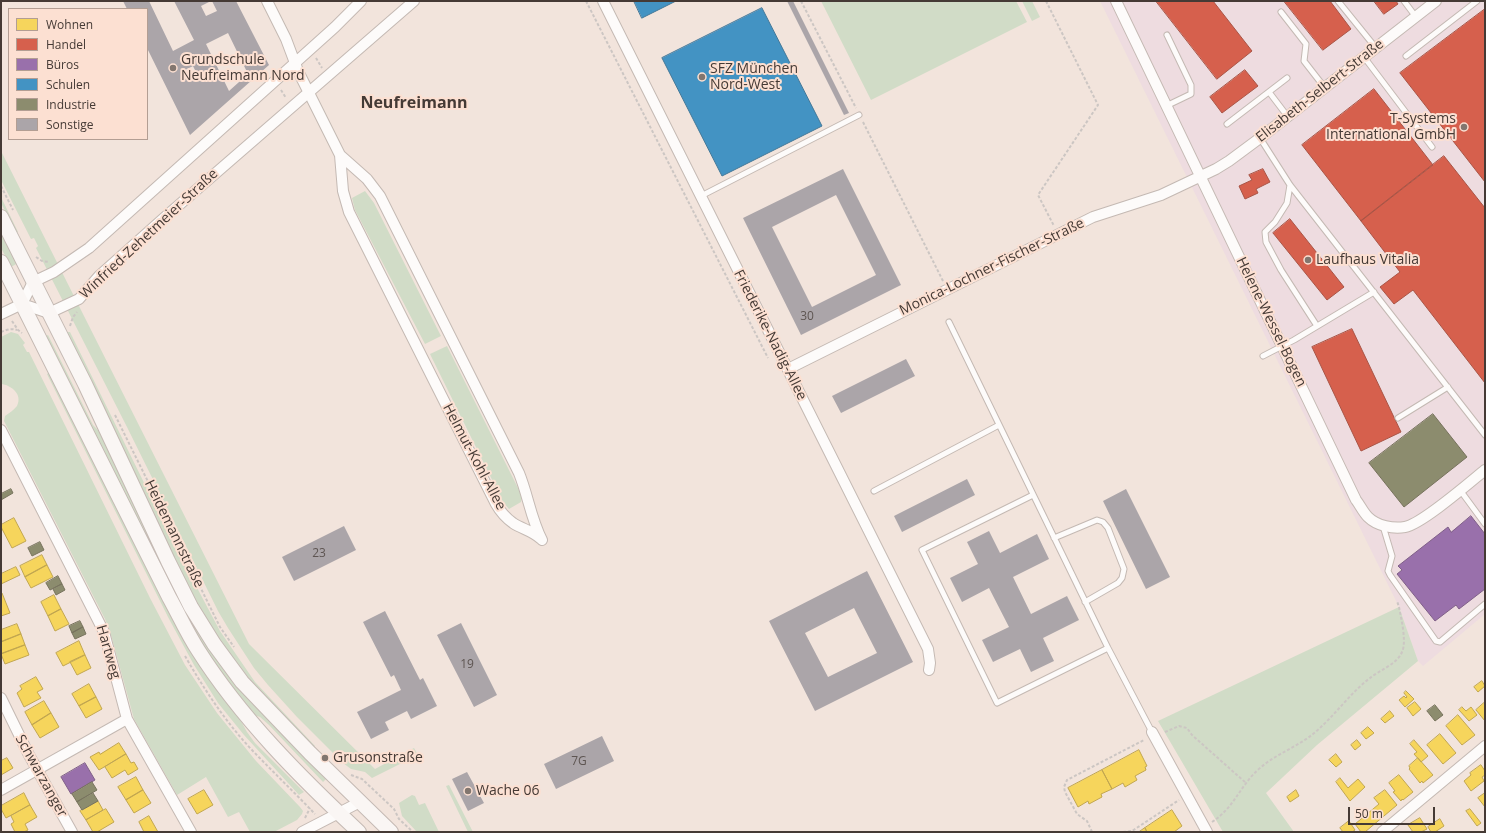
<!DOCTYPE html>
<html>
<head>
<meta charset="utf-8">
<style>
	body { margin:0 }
	#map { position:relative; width:1486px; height:833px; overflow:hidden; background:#f2e4dc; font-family:"Open Sans",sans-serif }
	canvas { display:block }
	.frame { position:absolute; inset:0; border:2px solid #453a35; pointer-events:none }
	.legend { position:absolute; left:8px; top:8px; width:140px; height:132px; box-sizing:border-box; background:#fce0d2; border:1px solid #b39e93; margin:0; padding:5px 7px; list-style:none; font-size:12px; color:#453a35 }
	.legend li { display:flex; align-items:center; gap:8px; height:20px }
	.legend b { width:20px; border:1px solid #b39e93 }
	.scale { position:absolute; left:1348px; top:807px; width:87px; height:18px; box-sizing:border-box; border:2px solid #453a35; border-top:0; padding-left:5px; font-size:12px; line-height:14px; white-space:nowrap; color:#453a35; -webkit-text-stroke:3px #fce0d2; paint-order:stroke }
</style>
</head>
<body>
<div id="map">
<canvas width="1486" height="833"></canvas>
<div class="frame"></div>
<ul class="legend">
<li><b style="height:11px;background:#f6d55c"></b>Wohnen</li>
<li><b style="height:11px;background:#d6604d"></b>Handel</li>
<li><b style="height:11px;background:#9970ab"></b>Büros</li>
<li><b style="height:11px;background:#4393c3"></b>Schulen</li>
<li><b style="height:11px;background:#8c8c6e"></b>Industrie</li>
<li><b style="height:11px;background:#aba5a9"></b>Sonstige</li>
</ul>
<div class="scale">50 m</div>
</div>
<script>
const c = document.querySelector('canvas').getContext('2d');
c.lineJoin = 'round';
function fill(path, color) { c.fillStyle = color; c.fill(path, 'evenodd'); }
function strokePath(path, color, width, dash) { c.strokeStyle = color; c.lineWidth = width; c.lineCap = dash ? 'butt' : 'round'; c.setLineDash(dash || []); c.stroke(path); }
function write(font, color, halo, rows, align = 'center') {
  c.font = font + ' "Open Sans",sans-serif'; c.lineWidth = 4; c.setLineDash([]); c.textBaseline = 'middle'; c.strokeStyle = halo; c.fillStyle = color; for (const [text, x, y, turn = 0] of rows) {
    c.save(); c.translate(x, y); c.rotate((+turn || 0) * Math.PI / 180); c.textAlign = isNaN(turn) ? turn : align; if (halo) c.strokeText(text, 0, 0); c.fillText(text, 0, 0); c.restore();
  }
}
fill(new Path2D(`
	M1100,1H1485V614L1423,666L1418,661L1399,607Z`), '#eedce0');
fill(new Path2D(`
	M821,1H1016L1027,22L871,100Z
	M1022,1H1032L1040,17L1032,21Z
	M1,151L249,644L375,769L414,748L418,755L372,778L365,772L351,769L343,763L297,717L268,685L254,668L228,628L218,611L127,427L36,248L38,246L34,238L31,239L1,180Z
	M365,191L374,203L441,336L425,344L355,210L352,198Z
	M1,197L18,232L16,233L1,203Z
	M1,229L18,263L11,267L1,248Z
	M11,332L18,334L25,343L23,345L27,352H29L150,598L185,665L217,713L256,761L300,807L303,811L302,814L297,820L274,832H250L239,812L228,817L206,777L177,795L134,719L111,635L105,619L4,421L5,416C9,413 14,410 17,406C23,394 11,385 1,384V337Z
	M65,332H70L178,552L220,631L255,682L315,746L313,748L253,684L211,628L184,579Z
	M48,335L93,425L103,435L164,566L272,723L326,779L323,782L269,725L260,717L254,715L224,678L194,631L46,336Z
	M447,346L522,496L521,502L509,509L503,502L430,354Z
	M50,372L247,732L255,743L304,792L299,795L244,735L218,703L194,665L168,617L47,374Z
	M1399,607L1418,661L1317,745L1266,793L1294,832H1223L1158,721Z
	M449,785L473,832H468L446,786Z
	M412,795L415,796L419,805L425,803L439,832H417L402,816L399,803Z`), '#d1dcc7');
const homes = new Path2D(`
	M14,518L26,541L12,548L1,527V525Z
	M42,555L47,565L25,577L20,566Z
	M47,565L53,577L31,588L25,577Z
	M16,567L20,575L1,584V574Z
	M1,593H2L10,613L1,616Z
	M54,595L61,609L48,616L41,602Z
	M61,609L69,624L55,631L48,616Z
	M17,624L21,634L1,642V630Z
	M21,634L25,645L1,654V642Z
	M79,641L85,655L63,666L56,653Z
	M25,645L29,655L5,664L1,654Z
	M85,655L91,668L77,675L70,662Z
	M36,677L43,689L37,692L41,698L24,707L17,693L22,689L20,686Z
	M1482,681L1485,686L1478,692L1474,687Z
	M89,684L96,697L79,706L72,694Z
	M1406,691L1414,699L1405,707L1399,700L1404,696L1406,698L1407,697L1404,693Z
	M96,697L102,709L86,718L79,706Z
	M44,701L51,713L32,725L25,712Z
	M1415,702L1421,709L1413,716L1407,708Z
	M1485,702V721L1476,710Z
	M1462,707L1466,711L1471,707L1477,715L1469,721L1459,710Z
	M1390,711L1394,716L1385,723L1381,719Z
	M51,713L59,727L40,738L32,725Z
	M1458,715L1475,735L1462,745L1446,726Z
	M1368,727L1374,733L1366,739L1361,733Z
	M1440,734L1456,753L1443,764L1427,745Z
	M1357,740L1361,745L1355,750L1351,745Z
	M1414,740L1428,756L1421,762L1414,754L1417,752L1410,744Z
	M119,743L126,754L99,770L90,757L99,752L100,754Z
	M1139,750L1147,766L1145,767L1146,770L1135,776L1137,780L1125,787L1123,783L1112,789L1102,770Z
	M126,754L131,763L134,762L138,769L128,775L125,770L112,778L105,767Z
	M1336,754L1342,762L1336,767L1329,760Z
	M7,758L13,768L1,775V761Z
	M1418,758L1433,775L1423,783L1422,781L1420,783L1409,769L1410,768L1409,766Z
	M1481,765L1485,771V775L1482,777L1484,781L1471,791L1464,781L1471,775L1470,773Z
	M1102,770L1112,789L1101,794L1102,797L1089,804L1088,801L1078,807L1068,788Z
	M1399,775L1413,792L1403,800L1402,799L1401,801L1393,792L1395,791L1389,783Z
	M136,777L143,790L126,800L118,787Z
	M1340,778L1348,788L1358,779L1365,787L1350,801L1336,782Z
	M143,790L151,803L134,813L126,800Z
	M204,790L213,805L197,814L188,799Z
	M1296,790L1299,796L1290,802L1287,797Z
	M1385,790L1397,805L1365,832H1361L1355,824L1379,804L1374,798Z
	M24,793L30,805L6,818L1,809V806Z
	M1485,793V807L1478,798Z
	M98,801L103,810L86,820L80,811Z
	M30,805L37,817L25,824L28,830L24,832H15L11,824L14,822L11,816Z
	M106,809L114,822L97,832H93L86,820Z
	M1470,809L1481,823L1477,826L1466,811Z
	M1172,810L1182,826L1174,832H1147L1145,828Z
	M149,816L158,832H144L139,822Z
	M1420,818L1427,829L1421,832H1413L1408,825Z
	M1440,819L1444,826L1435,832H1431L1428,827Z
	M1349,821L1355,830L1352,832H1343L1340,828Z
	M1145,828L1147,832H1139Z`);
fill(homes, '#f6d55c');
strokePath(homes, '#c1a650', 1);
const shops = new Path2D(`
	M1156,1H1213L1252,51L1217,79Z
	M1284,1H1330L1351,29L1323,50Z
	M1374,1H1396L1398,4L1384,14Z
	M1485,9V182L1400,73Z
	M1245,70L1258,86L1222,113L1210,97Z
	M1374,89L1433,165L1361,221L1302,145Z
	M1444,156L1485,208V383L1413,290L1394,304L1380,287L1400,272L1361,221Z
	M1263,169L1270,182L1256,189L1258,193L1245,199L1239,186L1252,180L1249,175Z
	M1290,219L1344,287L1327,300L1273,233Z
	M1352,329L1401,432L1361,451L1312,347Z`);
fill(shops, '#d6604d');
strokePath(shops, '#aa5546', 1);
const offices = new Path2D(`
	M1471,516L1485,534V589L1459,609L1456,605L1435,621L1397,574L1402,570L1398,566L1448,527L1451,532Z
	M85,763L95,780L71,794L61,777Z`);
fill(offices, '#9970ab');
strokePath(offices, '#806088', 1);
const schools = new Path2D(`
	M634,1H676L642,18Z
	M762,8L822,126L722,176L662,58Z`);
fill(schools, '#4393c3');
strokePath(schools, '#447898', 1);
const industry = new Path2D(`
	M1433,414L1467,457L1404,507L1369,463Z
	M11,489L13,493L1,500V494Z
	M40,542L44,550L32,556L28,548Z
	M58,576L62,584L50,590L46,583Z
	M62,584L65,590L56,595L53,589Z
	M80,621L83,627L72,633L69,626Z
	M83,627L86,634L75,639L72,633Z
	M1435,705L1443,715L1435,721L1427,711Z
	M92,782L97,790L77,802L72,794Z
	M93,793L98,801L82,810L77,802Z`);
fill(industry, '#8c8c6e');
strokePath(industry, '#77735d', 1);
fill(new Path2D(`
	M123,1H149L173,51L194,40L174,1H211L201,6L206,16L217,11L212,1H236L269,65L190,135L147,48V9H127ZM228,33L248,74L229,91L206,44ZM193,66L198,76L188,81L183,71Z
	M787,1H793L849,113L844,115Z
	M843,169L901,285L801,335L743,218ZM836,195L876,275L812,307L772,227Z
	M906,359L915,376L841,413L832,396Z
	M967,479L975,495L902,532L894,516Z
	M1126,489L1170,577L1146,589L1103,501Z
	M344,526L356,550L294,581L282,557Z
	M989,531L1000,553L1037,534L1049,559L1013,577L1031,614L1067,596L1079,620L1043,638L1054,661L1031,672L1020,649L993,662L982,640L1009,627L989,588L962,602L950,578L978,564L967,542Z
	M867,571L913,662L815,711L769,621ZM854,608L877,653L828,677L805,633Z
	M385,611L420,680L423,678L437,706L411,719L407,711L385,722L389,730L371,739L357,712L401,690L394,675L391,677L363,622Z
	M461,623L497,695L474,707L437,635Z
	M602,736L614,761L556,789L544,764Z
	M467,772L484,803L468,811L452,779Z`), '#aba5a9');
const lane = new Path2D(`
	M1338,1L1376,48
	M1404,1L1416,17
	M1281,12L1306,44L1304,61L1325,88
	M1406,56L1477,1
	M1364,57L1432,147
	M1269,92L1288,117
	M1166,106L1191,94V85L1167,35
	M1227,124L1287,78
	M1260,138L1290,185L1485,435
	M1290,185L1287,203L1275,222L1265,232L1266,242L1281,270L1317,326
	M701,196L859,115
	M949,322L1108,648L1152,732
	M1263,356L1294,340L1374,292
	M1398,418L1448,387
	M1460,490L1485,524
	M874,491L999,425
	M1033,495L922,550L997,703L1108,648
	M1383,526L1392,556L1388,571L1390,575L1436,641L1440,642L1485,604
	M1054,538L1097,520L1103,522L1108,528L1124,569L1122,578L1118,583L1085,602`);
const street = new Path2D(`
	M267,1L286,39L298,71L340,155L367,179L380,196L519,473C528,495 531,519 542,540
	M603,1L928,649L930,663L929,670
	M1116,1L1356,500C1360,505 1363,512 1368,517C1377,526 1393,529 1405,527C1422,524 1469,483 1485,470
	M340,155L343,191L349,212L496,504C500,511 506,518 513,523C522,529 533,531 541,539
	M22,304L49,313L79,299L99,276L164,218L414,1
	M22,304L33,282L54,272L89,248L335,27L361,1
	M1,314L22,304
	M788,369L1093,217L1161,195L1216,169L1229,161L1260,138L1436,1
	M1,430L104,632L127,719L191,832
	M1,698L29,755L72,832
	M1152,732L1207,832
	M1,790L127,719
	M302,832L360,802
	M1382,832L1485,746`);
const secondary = new Path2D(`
	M1,217L85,384L168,561L191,607L214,644L242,682L310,753L391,832
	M1,262L169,597C179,615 187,633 198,650C241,718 301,778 359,832`);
strokePath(lane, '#c4b9b3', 7);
strokePath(street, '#c4b9b3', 12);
strokePath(secondary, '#c4b9b3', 16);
strokePath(new Path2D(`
	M586,1L768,358
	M801,1L856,108
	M1046,1L1098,105L1038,195L1054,226
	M316,58L322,68
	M281,90L286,98
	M863,122L943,281
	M1,186L13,210
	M36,257L42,261L49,262
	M12,321L18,330L22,333
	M70,326L73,317L77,312
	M1,332C6,330 11,328 17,330
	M115,415L220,627L234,647
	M185,656C204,689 225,721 251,749C272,771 294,792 315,814
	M1165,732L1179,726L1187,728L1192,735L1246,783
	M351,775L362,779L394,809L399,819L413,832
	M305,818L310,808
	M1212,822C1235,807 1240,785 1260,768C1276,754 1297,747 1313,734C1334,717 1349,694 1370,678C1380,670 1397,664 1402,652C1407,642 1401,618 1399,607L1397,601
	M1092,832L1087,821L1077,814L1065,792L1064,787L1067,780L1144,740
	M1123,832L1132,831L1179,800`), '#ccc6c3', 2, [3, 2]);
strokePath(lane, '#fdfbfa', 5);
strokePath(street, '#fdfbfa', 10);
strokePath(secondary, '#faf6f4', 14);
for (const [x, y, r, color] of [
	[173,68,4,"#82766f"],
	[702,77,4,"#82766f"],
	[1464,127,4,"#82766f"],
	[1308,260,4,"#82766f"],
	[325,758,4,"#82766f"],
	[468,791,4,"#82766f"]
]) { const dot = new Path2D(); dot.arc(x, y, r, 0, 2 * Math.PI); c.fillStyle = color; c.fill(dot); strokePath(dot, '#fce0d2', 1.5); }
write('12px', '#5e5552', null, [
	["30",807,317],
	["23",319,554],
	["19",467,665],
	["7G",579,762]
]);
write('14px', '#453a35', '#fce0d2', [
	["Grundschule",181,60],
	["Neufreimann Nord",181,76],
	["SFZ München",710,69],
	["Nord-West",710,85],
	["T-Systems",1456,119,"right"],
	["International GmbH",1456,135,"right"],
	["Laufhaus Vitalia",1316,260],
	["Grusonstraße",333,758],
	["Wache 06",476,791]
], 'left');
write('14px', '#453a35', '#fce0d2', [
	["Elisabeth-Selbert-Straße",1320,91,-38],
	["Winfried-Zehetmeier-Straße",149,234,-43],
	["Monica-Lochner-Fischer-Straße",992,267,-26],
	["Helene-Wessel-Bogen",1271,322,64],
	["Friederike-Nadig-Allee",770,335,63],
	["Helmut-Kohl-Allee",474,457,62],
	["Heidemannstraße",174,534,64],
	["Hartweg",108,652,74],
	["Schwarzanger",41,776,61]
]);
write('bold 16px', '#453a35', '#fce0d2', [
	["Neufreimann",414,103]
]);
</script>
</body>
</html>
